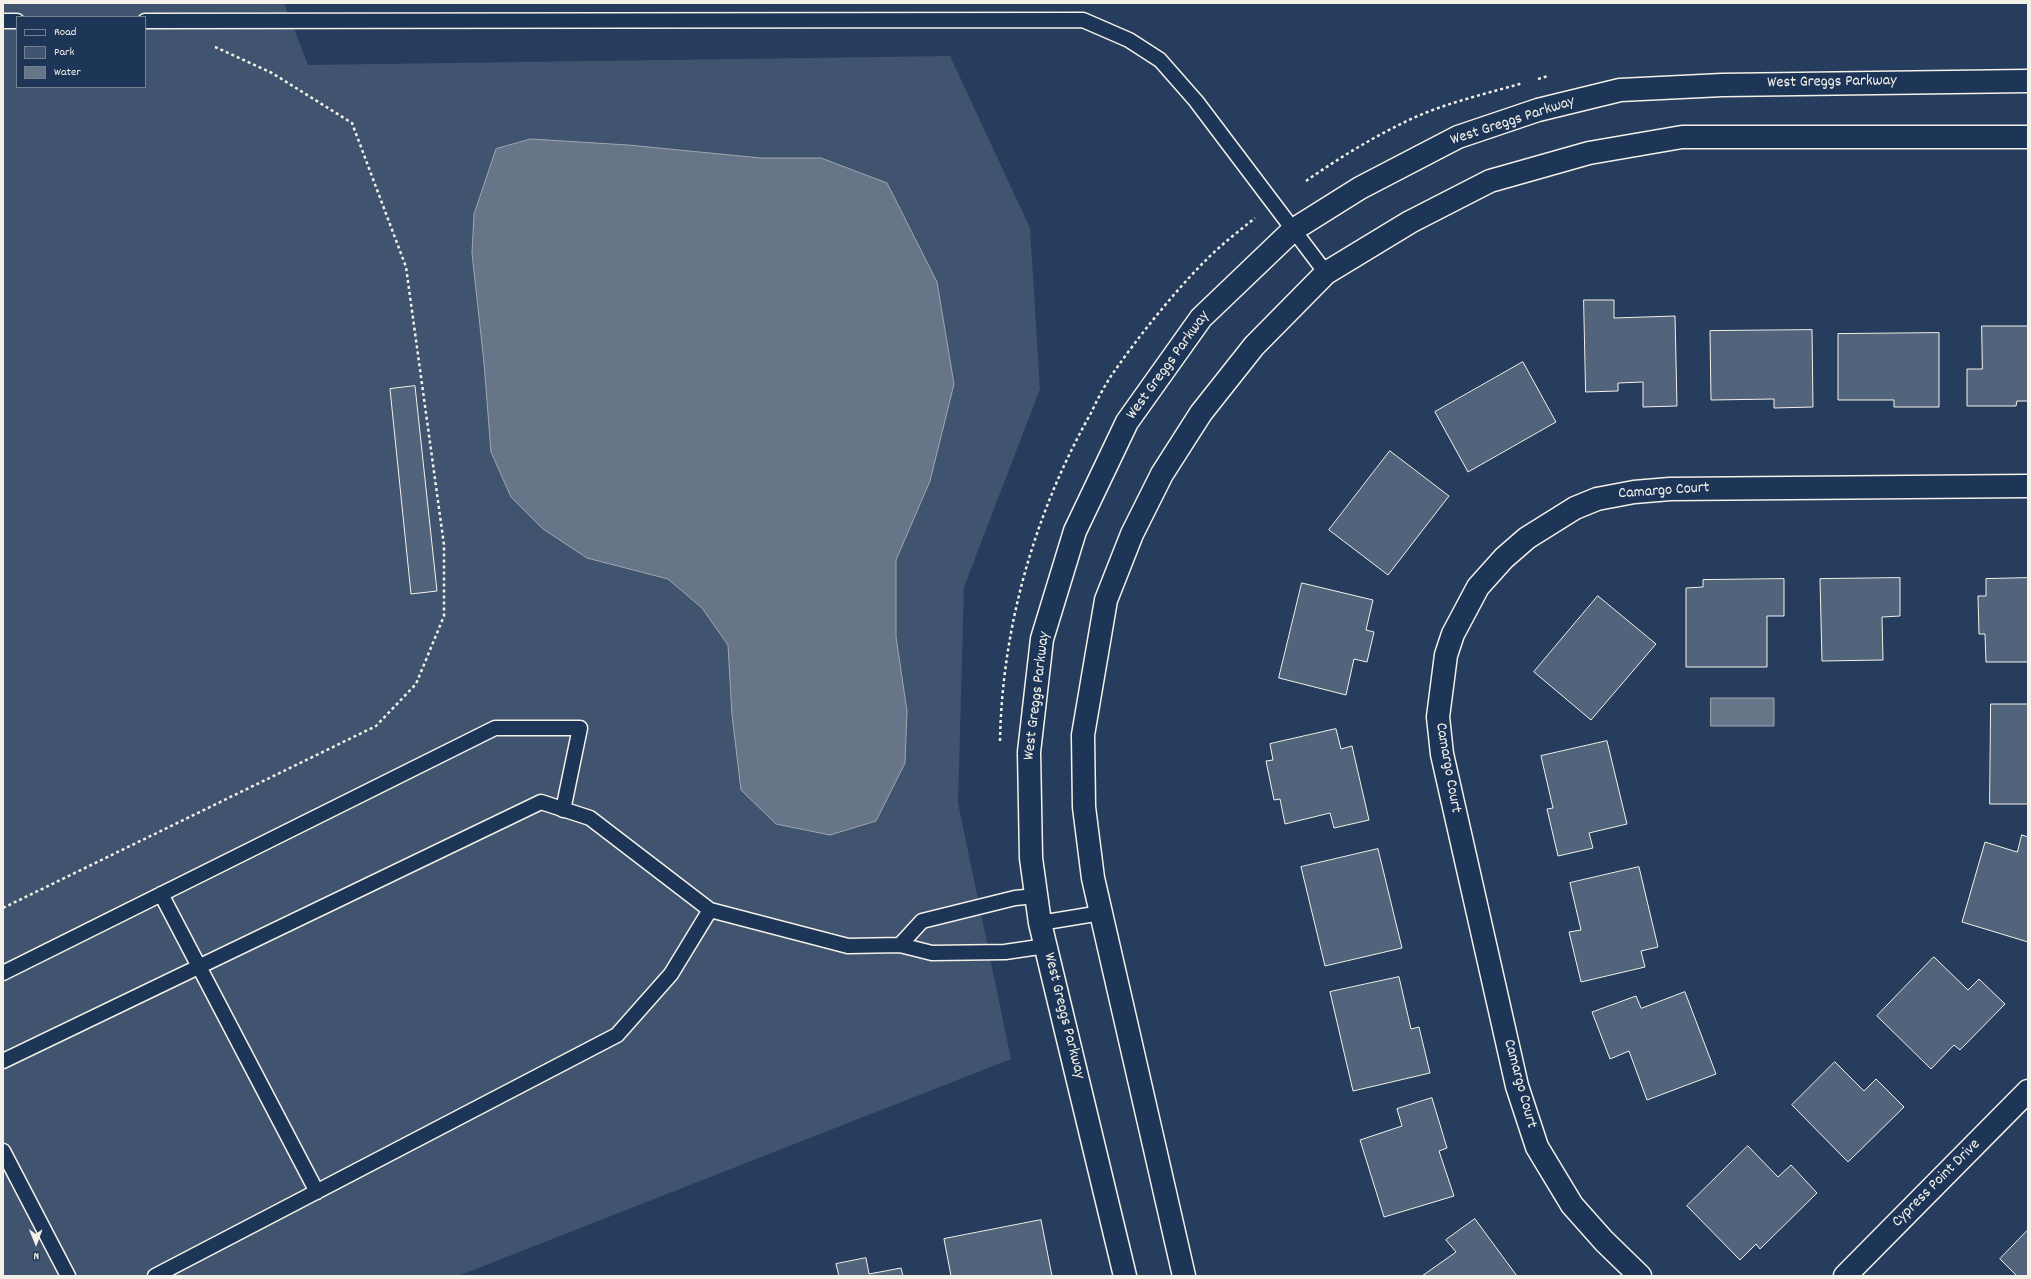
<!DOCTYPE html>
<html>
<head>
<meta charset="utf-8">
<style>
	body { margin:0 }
	#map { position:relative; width:2031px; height:1279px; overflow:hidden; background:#263d5d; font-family:Dekko,sans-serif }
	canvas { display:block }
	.frame { position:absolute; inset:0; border:4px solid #f4f1e8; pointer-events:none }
	.legend { position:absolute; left:16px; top:16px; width:130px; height:72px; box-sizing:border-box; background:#1d3557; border:1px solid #738091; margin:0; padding:5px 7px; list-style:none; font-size:12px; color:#f4f1e8 }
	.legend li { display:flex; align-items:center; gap:8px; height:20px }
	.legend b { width:20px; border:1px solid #738091 }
	.north { position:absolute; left:16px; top:1223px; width:40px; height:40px; -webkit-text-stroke:3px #1d3557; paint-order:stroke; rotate:179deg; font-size:11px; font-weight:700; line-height:16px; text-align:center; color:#f4f1e8 }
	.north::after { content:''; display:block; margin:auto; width:14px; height:18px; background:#f4f1e8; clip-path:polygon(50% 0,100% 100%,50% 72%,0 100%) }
</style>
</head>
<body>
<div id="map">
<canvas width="2031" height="1279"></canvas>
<div class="frame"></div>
<ul class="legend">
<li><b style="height:5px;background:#1d3557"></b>Road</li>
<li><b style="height:11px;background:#40546f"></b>Park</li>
<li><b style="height:11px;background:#677588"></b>Water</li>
</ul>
<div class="north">N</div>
</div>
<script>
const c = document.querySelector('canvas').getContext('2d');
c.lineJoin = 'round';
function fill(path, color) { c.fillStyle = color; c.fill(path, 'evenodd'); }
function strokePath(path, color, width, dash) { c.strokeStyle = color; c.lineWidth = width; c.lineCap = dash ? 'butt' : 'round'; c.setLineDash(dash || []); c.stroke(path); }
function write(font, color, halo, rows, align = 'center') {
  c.font = font + ' Dekko,sans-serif'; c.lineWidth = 3; c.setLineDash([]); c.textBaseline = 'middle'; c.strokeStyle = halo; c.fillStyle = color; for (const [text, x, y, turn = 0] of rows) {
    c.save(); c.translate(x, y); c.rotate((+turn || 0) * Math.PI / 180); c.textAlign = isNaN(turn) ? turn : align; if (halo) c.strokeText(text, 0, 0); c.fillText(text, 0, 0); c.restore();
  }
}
fill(new Path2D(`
	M3,3H284L308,65L950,56L1030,228L1040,389L964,587L958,803L1011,1059L458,1276H3ZM17,17H145V87H17Z`), '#40546f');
const water = new Path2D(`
	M531,139L628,145L761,158H821L887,183L937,282L954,384L930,481L896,560V637L907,711L905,763L876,821L830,835L776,824L741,790L732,715L728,645L702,608L668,579L587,558L543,529L511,497L491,452L484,363L472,253L474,214L496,149Z
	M1711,698H1774V726H1711Z`);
fill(water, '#677588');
strokePath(water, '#9fa7ae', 1);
const building = new Path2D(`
	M1584,300H1614V318L1675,316L1677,406L1643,407V382L1618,383V391L1586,392Z
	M1982,326H2028V401H2017L2016,406H1967V369H1982Z
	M1812,330L1813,407L1774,408V399L1711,400L1710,331Z
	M1939,333V407H1894V400H1838V334Z
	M1523,362L1556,422L1468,472L1435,412Z
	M415,386L437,591L411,594L390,389Z
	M1390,451L1449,496L1388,575L1329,530Z
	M1900,578V616L1882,617L1883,660L1822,661L1820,579Z
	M2028,578V662H1986L1985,634H1979L1978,596H1986V579Z
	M1784,579V616H1767V667H1686V588L1703,587V580Z
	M1302,583L1373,600L1366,630L1374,632L1367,662L1354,659L1346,695L1279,678Z
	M1598,596L1656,644L1591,720L1534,672Z
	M1991,704H2028V804H1990Z
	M1336,729L1341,749L1352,746L1369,820L1334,828L1330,813L1285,824L1280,799L1274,800L1266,761L1273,760L1270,744Z
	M1607,741L1627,824L1589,833L1593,848L1558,856L1547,809L1553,808L1541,756Z
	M2022,835L2028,837V942L1962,922L1985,842L2017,852Z
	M1378,849L1402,948L1325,966L1301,867Z
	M1639,867L1658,947L1641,951L1645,967L1581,982L1569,932L1581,930L1570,883Z
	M1934,957L1968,990L1979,979L2005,1004L1960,1050L1954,1045L1931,1069L1877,1016Z
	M1399,977L1411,1029L1419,1027L1430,1073L1353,1091L1330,992Z
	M1685,992L1716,1074L1647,1100L1629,1051L1610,1059L1592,1012L1636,996L1641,1008Z
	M1835,1062L1864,1091L1876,1079L1904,1107L1848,1162L1792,1105Z
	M1432,1098L1447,1148L1439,1151L1454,1196L1384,1217L1360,1140L1402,1126L1397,1109Z
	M1748,1146L1778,1177L1791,1165L1817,1193L1760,1249L1756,1244L1740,1260L1687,1206Z
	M1475,1219L1517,1276H1422L1456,1252L1446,1240Z
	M1041,1220L1052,1276H951L944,1239Z
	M2028,1230V1276H2017L2000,1259Z
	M866,1258L869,1274L901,1268L903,1276H839L836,1264Z`);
fill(building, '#52647b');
strokePath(building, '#f4f1e8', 1);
const service = new Path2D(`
	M3,21H17
	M145,21L1083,20L1129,40L1160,60L1196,101L1326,273
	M161,894L317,1192
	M1040,923L1101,913
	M900,945L922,921L1015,898L1036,896
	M3,973L495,728H580L563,810
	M3,1061L541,802L590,818L710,910L848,946L900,945L932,953L1005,952L1046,946
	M3,1151L68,1276
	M155,1276L617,1035L671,974L710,910`);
const minor = new Path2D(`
	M1125,1276L1040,923L1031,858L1029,752L1042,639L1075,531L1127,422L1201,318L1293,230L1360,188L1458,137L1538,110L1620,90L1722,85L2028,81
	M1184,1276L1093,878L1084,807L1083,735L1106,600L1132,534L1162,474L1201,413L1254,346L1326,273L1410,222L1490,181L1589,153L1682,137H2028
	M1640,1276L1604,1241L1572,1205L1537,1147L1517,1086L1442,754L1438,717L1446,655L1453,634L1478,587L1504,558L1527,538L1575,508L1597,499L1634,492L1670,489L2028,486
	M1845,1276L2028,1091`);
strokePath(service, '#f4f1e8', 17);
strokePath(minor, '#f4f1e8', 25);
strokePath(new Path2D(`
	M1538,79L1548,76
	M1306,181C1339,158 1373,137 1409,120C1445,103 1485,94 1523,83
	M1000,741C1002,627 1035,512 1091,413C1097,400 1104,387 1111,376C1138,337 1174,292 1207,259C1222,244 1239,231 1255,218
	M3,908L376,726L416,684L444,616V545L406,267L352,123L272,73L215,47`), '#f4f1e8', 2.5, [3, 3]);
strokePath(service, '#1d3557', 14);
strokePath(minor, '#1d3557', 22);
write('16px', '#f4f1e8', '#1d3557', [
	["West Greggs Parkway",1832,83,-1],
	["West Greggs Parkway",1513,122,-18],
	["West Greggs Parkway",1169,366,-54],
	["Camargo Court",1664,492,-4],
	["West Greggs Parkway",1038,696,-83],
	["Camargo Court",1447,768,80],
	["West Greggs Parkway",1063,1016,76],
	["Camargo Court",1519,1084,75],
	["Cypress Point Drive",1937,1184,-45]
]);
</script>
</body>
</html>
